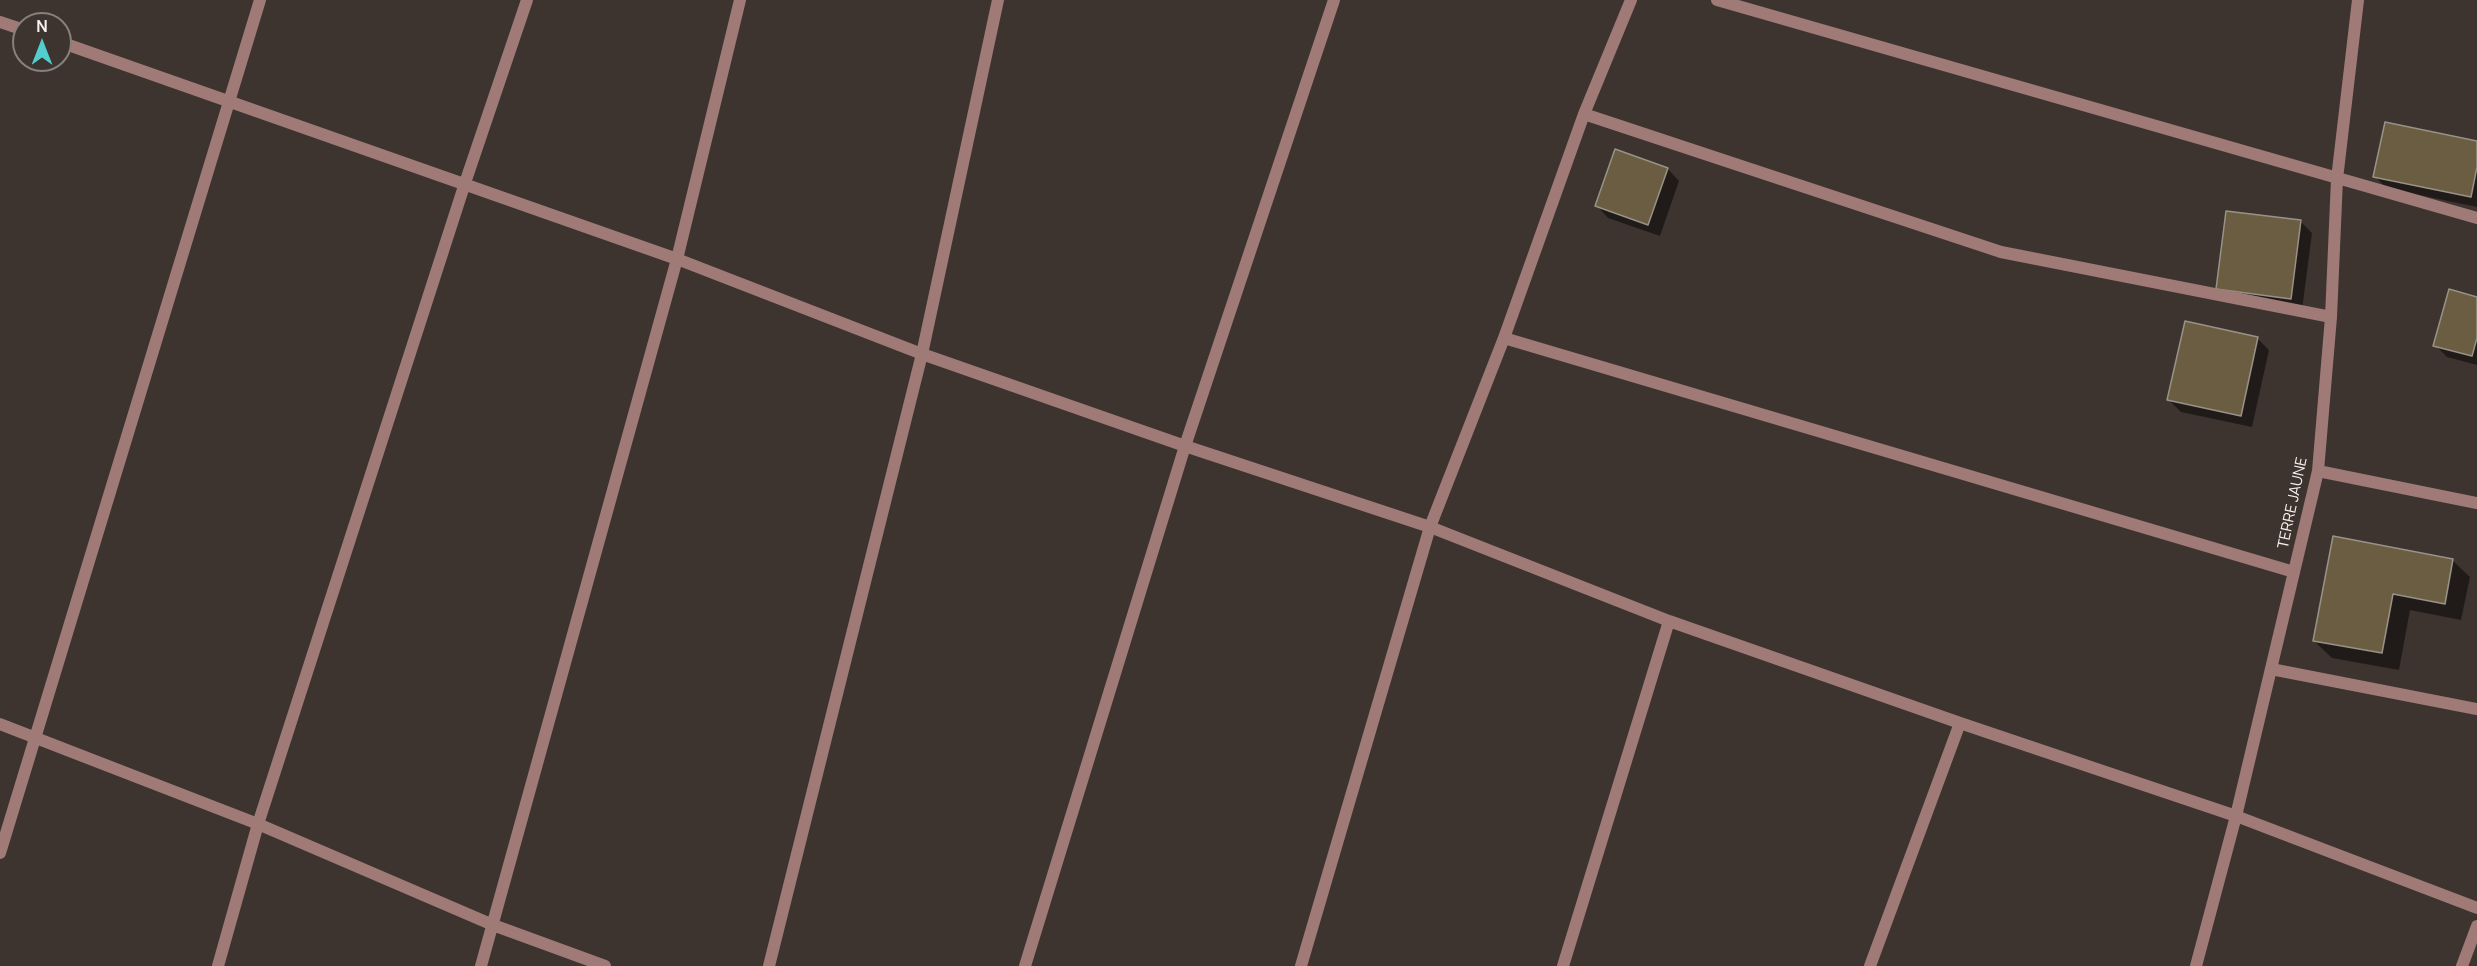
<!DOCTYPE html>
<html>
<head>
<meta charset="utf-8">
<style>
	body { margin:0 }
	#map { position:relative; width:2477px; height:966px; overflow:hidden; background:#3d342f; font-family:Manrope,sans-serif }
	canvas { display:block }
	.north { position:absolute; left:12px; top:12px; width:60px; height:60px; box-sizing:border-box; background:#3d342f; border:2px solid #88807b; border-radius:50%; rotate:0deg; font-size:16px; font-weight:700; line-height:24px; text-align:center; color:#f8f2ee }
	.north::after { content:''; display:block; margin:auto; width:21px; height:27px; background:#52cdd0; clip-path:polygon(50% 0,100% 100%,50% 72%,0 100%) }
</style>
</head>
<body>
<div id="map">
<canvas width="2477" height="966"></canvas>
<div class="north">N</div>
</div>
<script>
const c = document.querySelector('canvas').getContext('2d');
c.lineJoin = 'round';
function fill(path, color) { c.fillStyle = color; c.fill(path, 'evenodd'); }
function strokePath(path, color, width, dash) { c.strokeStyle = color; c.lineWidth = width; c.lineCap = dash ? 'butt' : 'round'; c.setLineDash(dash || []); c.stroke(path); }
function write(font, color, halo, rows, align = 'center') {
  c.font = font + ' Manrope,sans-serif'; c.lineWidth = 6; c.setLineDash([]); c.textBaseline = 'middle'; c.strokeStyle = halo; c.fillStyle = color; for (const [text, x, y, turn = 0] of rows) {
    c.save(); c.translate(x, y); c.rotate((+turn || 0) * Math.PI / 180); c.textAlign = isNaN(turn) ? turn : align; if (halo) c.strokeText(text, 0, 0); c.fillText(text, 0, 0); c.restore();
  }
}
fill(new Path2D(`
	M2477,142V207L2386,188L2375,176Z
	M1668,169L1679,181L1660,236L1608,218L1597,206Z
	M2300,221L2312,233L2302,310L2217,289Z
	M2477,299V365L2447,357L2435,345Z
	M2257,338L2269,350L2252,427L2181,412L2169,400Z
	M2334,538L2452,560L2470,577L2461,620L2410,610L2399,670L2332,658L2314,641Z`), '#0007');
const building = new Path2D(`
	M2385,122L2477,141V167L2471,197L2373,177Z
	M1615,149L1668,168L1648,225L1595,206Z
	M2226,211L2301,220L2291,299L2216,289Z
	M2449,289L2477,297V338L2472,356L2433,346Z
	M2185,321L2258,337L2241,416L2167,400Z
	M2333,536L2453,559L2445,604L2393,594L2382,653L2313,641Z`);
fill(building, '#6b5d41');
strokePath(building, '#989288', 1.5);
strokePath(new Path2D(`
	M1717,0L2477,218
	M0,22L24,30
	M60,42L677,259L922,354L1185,446L1430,527L1669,621L1960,723L2236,816L2477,908
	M1584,114L2001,252L2331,317
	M1504,338L2294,572
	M2318,471L2477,503
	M2271,669L2477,709
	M0,724L258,824L493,925L605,966
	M0,853L260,0
	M218,966L258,824L465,183L527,0
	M481,966L677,259L740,0
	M769,966L922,354L998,0
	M1025,966L1185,446L1334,0
	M1301,966L1430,527L1504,338L1584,114L1631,0
	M1563,966L1669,621
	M1870,966L1960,723
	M2196,966L2236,816L2318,471L2331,317L2337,179L2358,0
	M2462,966L2477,926`), '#a07a76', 12);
write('15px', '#f8f2ee', '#3d342f', [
	["TERRE JAUNE",2293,503,-78]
]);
</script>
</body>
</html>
